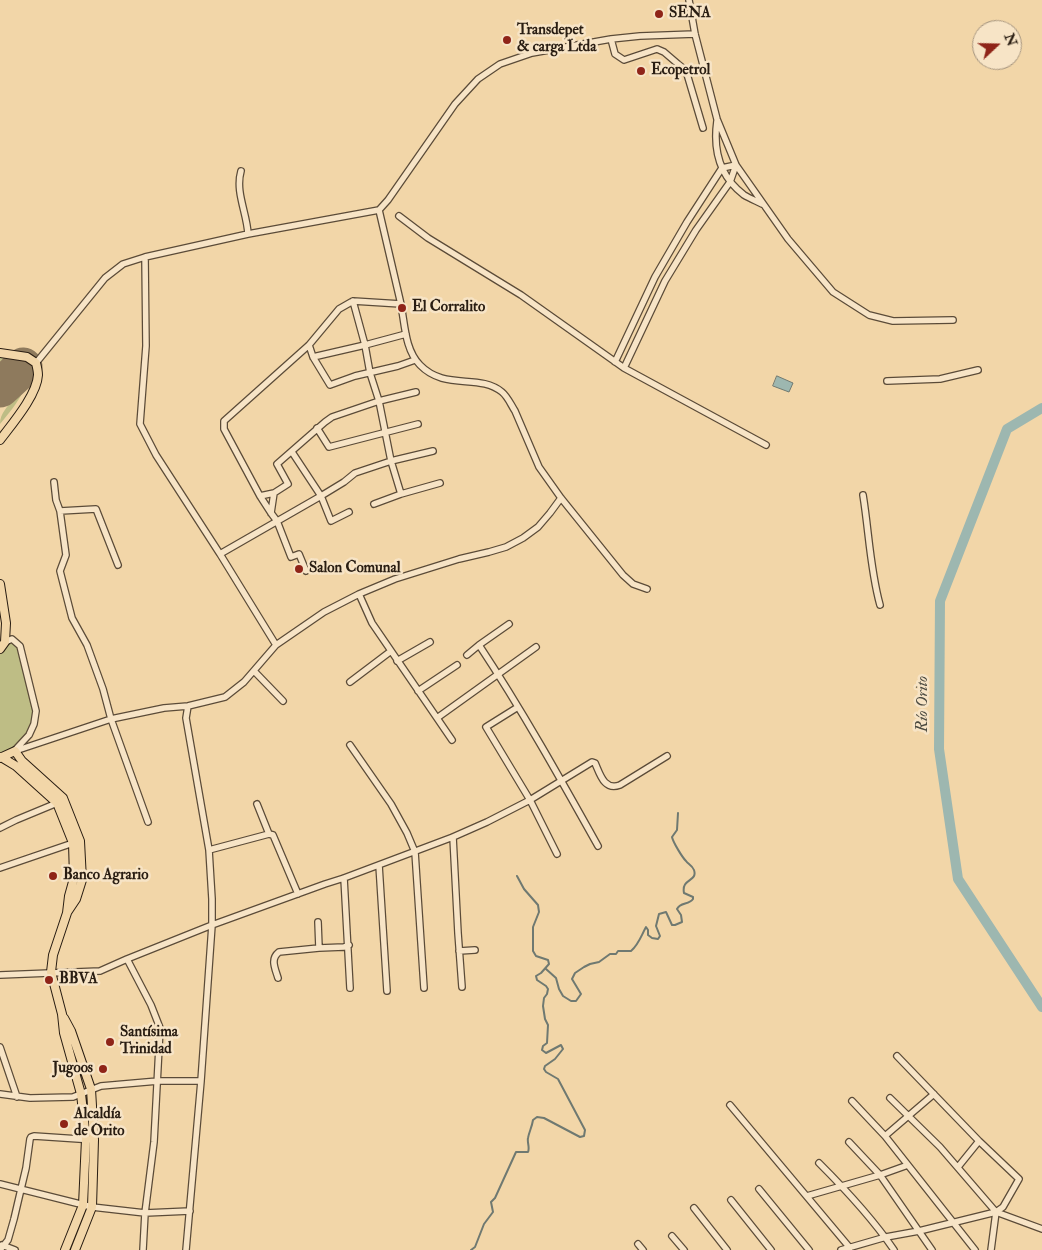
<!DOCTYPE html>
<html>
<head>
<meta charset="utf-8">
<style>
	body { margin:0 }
	#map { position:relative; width:1042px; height:1250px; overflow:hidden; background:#f2d6a8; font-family:"IM FELL Double Pica",serif }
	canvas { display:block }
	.north { position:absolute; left:972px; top:20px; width:50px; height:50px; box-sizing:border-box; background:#f7e4c6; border:1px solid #a5947e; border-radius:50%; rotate:69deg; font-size:14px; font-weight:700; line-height:20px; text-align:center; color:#291d12 }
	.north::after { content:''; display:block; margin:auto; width:18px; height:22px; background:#8f2418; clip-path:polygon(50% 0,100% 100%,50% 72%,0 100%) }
</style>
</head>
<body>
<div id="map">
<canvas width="1042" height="1250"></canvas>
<div class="north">N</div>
</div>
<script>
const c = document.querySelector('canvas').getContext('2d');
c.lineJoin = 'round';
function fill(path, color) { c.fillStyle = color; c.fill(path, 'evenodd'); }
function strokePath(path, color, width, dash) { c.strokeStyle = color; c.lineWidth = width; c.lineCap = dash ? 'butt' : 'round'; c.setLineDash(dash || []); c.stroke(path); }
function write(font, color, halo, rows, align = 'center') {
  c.font = font + ' "IM FELL Double Pica",serif'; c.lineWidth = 5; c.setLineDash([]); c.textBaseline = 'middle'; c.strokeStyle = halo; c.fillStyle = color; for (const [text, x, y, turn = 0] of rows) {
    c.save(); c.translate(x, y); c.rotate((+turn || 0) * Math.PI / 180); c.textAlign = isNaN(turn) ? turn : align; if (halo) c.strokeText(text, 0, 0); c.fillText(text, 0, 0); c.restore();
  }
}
fill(new Path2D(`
	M0,355L23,359C24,361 26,363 27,366C34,384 11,411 0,424C0,402 35,393 23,362C16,361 7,358 0,361Z
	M12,639L20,646L36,711L34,724L15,751L0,758V649Z`), '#bebd85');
const water = new Path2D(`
	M777,376L793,383L789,392L773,386Z`);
fill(water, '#9db7b0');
strokePath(water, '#6f7971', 1);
strokePath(new Path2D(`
	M546,969L556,978L559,989L563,996L571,1001H576L581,994L572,979L575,973L584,967L590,964L599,962L610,954H616L618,951H631C639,944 641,936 646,927L648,930V935L652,938L658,939L660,936L656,926L659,914L666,912L672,925H675L682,922L681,915L677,909C680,902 689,905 693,899V897L684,893C681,878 698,882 694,870C692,865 688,864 686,861C682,857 673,842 672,837L677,830L678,813
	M471,1250L475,1247L484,1224L493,1212L491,1202L495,1198L516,1152H528C530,1147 527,1143 528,1138C529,1132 532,1127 533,1120L537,1117L544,1118L580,1137L584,1136L585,1130L558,1079L546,1072L544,1069L545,1066L555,1059L563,1049L561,1045L546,1053L542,1050L543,1046L547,1043L548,1025L545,1019L543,1006L544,998L547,994L548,989L546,986L537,980L536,976L541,973L549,964L548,960L536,956L533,951V927L539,912L538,905L524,889L517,876`), '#6f7971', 2);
strokePath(new Path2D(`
	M1042,408L1007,429L940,601L939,749L958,879L1042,1007`), '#9db7b0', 10);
strokePath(new Path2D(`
	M0,388L23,367`), '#8e7a5d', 39);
const minor = new Path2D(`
	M689,0L695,34L717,119L736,165L788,239L833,292L869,315L893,321L953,320
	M611,39L615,54L624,60L657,49L664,52L678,64L683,68L687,74L703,128
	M717,121C713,150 719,176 744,195C749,198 756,201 762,204
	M241,171C235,192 247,213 248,234
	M379,210C386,240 393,270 400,300C405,321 404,349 420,365C445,391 479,373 502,392C508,397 511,405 515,411L539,467L561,498L623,575L633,584L647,589
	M399,216L428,238L521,295L624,368L766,445
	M145,257L146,346L140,424L156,455L220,554L276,645
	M353,301L365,345L370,373L379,401L391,461L401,494
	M309,345L313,357L330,385L355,376L398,366L415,360
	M313,357L365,345L406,334
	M615,362L655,277L687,222L722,168L736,165
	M36,363L105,278L123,264L145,257L248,234L379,210L388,200L455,104L478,79L500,64L532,53L611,39L640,36L695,34
	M624,368L665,281L696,230L730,182L736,165
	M887,381L940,379L978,370
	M317,428L329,447L418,424
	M292,452L321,496L331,521L349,512
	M54,482L56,500L60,511L66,555L60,571L72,618L87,645L103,689L111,719L148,822
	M863,495C869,532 870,569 880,605
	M260,496L274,493L288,484L277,464L325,422L332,417L379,401L416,392
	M374,504L401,494L440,483
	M60,511L96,509L118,565
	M271,513L274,493
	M220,554L321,496L344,482L355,473L391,461L433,451
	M306,571L299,554L291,557L277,521L271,513L260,496L224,429V421L309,345L339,309L353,301L401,304
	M359,594L372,623L452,740
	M5,642L12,639L20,646L36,711L34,724L29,735L16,749
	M479,645C522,710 560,778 598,846
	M467,655L479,645L509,624
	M397,661L430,642
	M254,671L283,701
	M350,682L391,651
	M418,691L457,665
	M518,707L486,727L530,800L557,854
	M437,718L536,647
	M350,745L391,804L407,833L415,852L424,988
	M15,751L111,719L164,708L188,706L225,697L244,682L276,645L324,612L359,594L395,579L459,559L489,552L506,547L523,538L538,527L550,513L561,498
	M257,804L269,834L273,835L298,894
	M0,828L16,820L57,803
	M453,837L458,933L462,987
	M209,850L269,834
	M379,865L387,991
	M0,868L76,842
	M344,878L350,988
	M318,922L319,948
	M459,951L475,950
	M127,959L151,1005L160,1028L154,1142L145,1213L143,1250
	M0,975L100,971L127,959L212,925L325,884L344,878L453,837L487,822L530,800L592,762L595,763C600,774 604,791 620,785L667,756
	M278,978C275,968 270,959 279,952L319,948L344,947L349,945
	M0,1047L17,1097
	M897,1056L979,1141L1019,1179L1003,1207L996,1212
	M0,1094L30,1098L73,1097L101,1086L158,1081H201
	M890,1098L940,1147L996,1212L1042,1229
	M852,1101L885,1136L975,1250
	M730,1105L850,1248
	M885,1136L934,1094
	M849,1142L880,1175L932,1250
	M819,1163C846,1190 873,1219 894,1250
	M958,1167L979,1141
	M0,1184L92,1207L145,1213L190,1211
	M759,1189L809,1250
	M807,1196L880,1175L908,1165
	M731,1200L771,1250
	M694,1208L727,1250
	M672,1236L684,1250
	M638,1244L643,1250
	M2,1245L15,1250
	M0,1250L8,1240L14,1219L21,1189L26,1168L30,1139L31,1137L34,1136L94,1140
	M186,1250L201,1081L212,925V899L209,850L186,718L188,706
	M841,1250L886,1237L919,1231L996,1212L991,1250`);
const major = new Path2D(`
	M0,353L27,357L36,363C37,367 38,371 38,375C37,395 12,424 0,440
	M0,584L6,623L5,642L0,649
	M1,757L16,766L57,803L73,843L74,878L69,896L67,913L53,955L51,972L62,1014L64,1033L81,1094L86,1139L83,1205L65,1250
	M0,758L15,751L22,761L63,798L80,841L82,880L76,899L68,911
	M64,1018L71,1031L91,1089L94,1140L92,1207L75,1250`);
strokePath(minor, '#5b4b38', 8);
strokePath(major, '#291d12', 10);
strokePath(minor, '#f7e4c6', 5.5);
strokePath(major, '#f2d6a8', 8);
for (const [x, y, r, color] of [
	[659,14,5,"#8f2418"],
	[507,40,5,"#8f2418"],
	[641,71,5,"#8f2418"],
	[402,308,5,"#8f2418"],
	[299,569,5,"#8f2418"],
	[53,876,5,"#8f2418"],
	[49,980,5,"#8f2418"],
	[110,1042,5,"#8f2418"],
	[103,1069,5,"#8f2418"],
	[64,1124,5,"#8f2418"]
]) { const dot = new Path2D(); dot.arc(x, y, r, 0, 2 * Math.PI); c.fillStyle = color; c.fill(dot); strokePath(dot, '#f7e4c6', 2); }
write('bold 15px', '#291d12', '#f7e4c6', [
	["SENA",669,14],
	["Transdepet",517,31],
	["& carga Ltda",517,48],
	["Ecopetrol",651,71],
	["El Corralito",412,308],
	["Salon Comunal",309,569],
	["Banco Agrario",63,876],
	["BBVA",59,980],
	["Santísima",120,1033],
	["Trinidad",120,1050],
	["Jugoos",93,1069,"right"],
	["Alcaldía",74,1115],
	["de Orito",74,1132]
], 'left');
write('italic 16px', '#4c4b41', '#f7e4c6', [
	["Río Orito",924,704,-90]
]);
</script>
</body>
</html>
